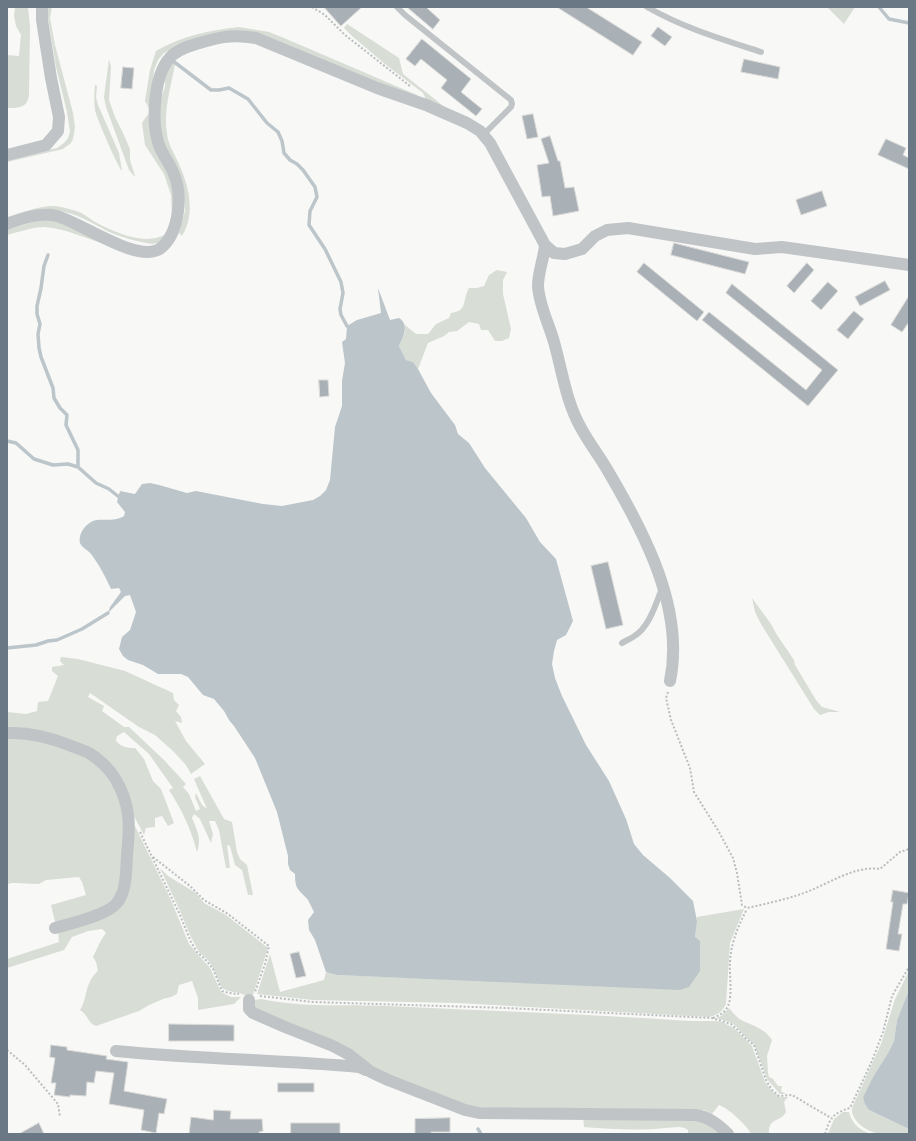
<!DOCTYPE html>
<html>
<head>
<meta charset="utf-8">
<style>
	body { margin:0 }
	#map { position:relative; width:916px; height:1141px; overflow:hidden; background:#f8f8f6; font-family:Cabin,sans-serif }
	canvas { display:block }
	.frame { position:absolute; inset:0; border:8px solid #6a7885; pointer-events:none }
</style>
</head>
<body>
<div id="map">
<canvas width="916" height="1141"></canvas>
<div class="frame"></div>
</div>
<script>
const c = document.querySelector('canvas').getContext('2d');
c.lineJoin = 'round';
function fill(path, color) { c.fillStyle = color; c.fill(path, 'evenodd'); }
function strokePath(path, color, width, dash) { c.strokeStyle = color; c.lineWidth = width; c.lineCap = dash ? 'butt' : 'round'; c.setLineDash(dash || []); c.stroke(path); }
fill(new Path2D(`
	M15,7H28L30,26L29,94C28,108 19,108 7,108V55L19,56L21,35L16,26L14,16Z
	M48,7H52L50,18L55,45L73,113L75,127L73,139L71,143L63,149L7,162V159L57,148L64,143L68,138L70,132L67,112L56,67L48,18Z
	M827,7H855L844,24Z
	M347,24L399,58L403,74L446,108L427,102L423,93L385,64L352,36L344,28Z
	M239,27L269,32L284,38L417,95L420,99L334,65L249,33L181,45L164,53L158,60L154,70L152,93L151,112L145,101L150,70L156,51C182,36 210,30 239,27Z
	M109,59L111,67L109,100L115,117L123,133L130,149V160L135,176H134L129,170L106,107L104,97Z
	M171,62L175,64C171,87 163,110 167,134C168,144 174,153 178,162C189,185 196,214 182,236L179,233L185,211L184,197L160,131V101L165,87V73Z
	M95,85L97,86L96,97L98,105L119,153L122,171C117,165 97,119 95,110C94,102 94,94 95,85Z
	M148,114C152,123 150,133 154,144C159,156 169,167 173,178C180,201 181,250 146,243C136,241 124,238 114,234C97,227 82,215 64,212C48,209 22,216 7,222V217C22,213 46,203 61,207C67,208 73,210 79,212C86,215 91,220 97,223C116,233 148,247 167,233L172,216L171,195L164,174L145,145L142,123Z
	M39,220L59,221L111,245C89,241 67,228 44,227C33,227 18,232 7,235V230Z
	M497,270L507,272L503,280V294L511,329L509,338L502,341H495L488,330H481L479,324L469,322L457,331L449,332L444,336L428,343L418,369L413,362L406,360L399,346L405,332V325L416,334H428L436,324L449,318L451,313C468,311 462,300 469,288H477L484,286L489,275Z
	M752,598L771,624L777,635L794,660L795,665L816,700L822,707L840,712H829L820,715L814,709L761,624L755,612Z
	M61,657L78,659L125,671L173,693L174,700L179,705L176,711L181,717L182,723L175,721L186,741L205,764L191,774L186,765L173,751L155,735L139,727L90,693L88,697L104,706L102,711L124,727H129L164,760L186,784L183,787L189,794L196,811L200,809L195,797L196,793L202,805L207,809L194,779L200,776L224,819L232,822L237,852L240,859L247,865L253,895H248L242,870L235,865L230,846L227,845L230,868H226L219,830L215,821H209L213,834L211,843L200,819L194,814L192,818C197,830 202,839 197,852C191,829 182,810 169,790L173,788L149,754L124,732L117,736L116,741C122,747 126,748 135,748L144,759L153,781L161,789L174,823L168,826L162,816L155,818V827L146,828L144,835L127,803L100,758L7,731V712L26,714L37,711L38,702L48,701L58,676L52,671V667L64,665L60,661Z
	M7,739H27L69,748L98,765L118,794L125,825L123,869L113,904L56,926L51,905L86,895L82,882L79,877L46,880L39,884L13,883L7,884Z
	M132,820L171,900L189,944L210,968L221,992L231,997H241L234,1004L198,1010V998L192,981L179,985L177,994L171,997L163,999L149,1005L139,1011L96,1026C87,1022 89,1016 80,1010C88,998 84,983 98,971L96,962L93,957C97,949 101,939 106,933L102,929L88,931L72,937L64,950L7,968V959L59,942L58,929L115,911Z
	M160,868L168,876L196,893L204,903L226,915L268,948L253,995L249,998C240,990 231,994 222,988L213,968L208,960L199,952L190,935L180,911Z
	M744,909L730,943L726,1004C722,1012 718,1015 709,1017L457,1003L313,1000L257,994L270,954L280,992L324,980L326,972L337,975L411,978L700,971L695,937L697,917Z
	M909,971V990L897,1020L894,1041L888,1053L873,1077L863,1097L869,1110L909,1129V1134C899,1134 889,1135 880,1134C869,1133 850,1121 852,1108L881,1044L895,999Z
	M261,999C302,1008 346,1004 388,1006C488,1011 589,1014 689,1021H716L722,1022L734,1028L752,1046L765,1082L773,1092L780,1097H788L784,1102L786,1112C780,1123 768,1117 769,1134H751C747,1125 728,1108 719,1105L712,1114L704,1110L471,1107L439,1099L254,1008L255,1000Z
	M729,1008C733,1013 737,1018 743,1021C754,1026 765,1029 772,1040L767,1056L768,1073L769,1077L773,1079L778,1086H782L781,1091L786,1094H780L767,1079L754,1044L746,1038L737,1027L732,1023L716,1018L721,1016Z
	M843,1112H849C852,1124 859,1129 870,1134H828L834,1119Z
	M583,1115L697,1118L725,1134H688V1130C681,1125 673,1128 665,1128C638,1131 611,1129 584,1127Z`), '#d8ddd5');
fill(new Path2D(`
	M378,288L390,320L399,318C410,325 403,337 399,346L406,360L413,362L418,369L431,393L455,425L458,434L469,443L485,468L526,518L540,542L556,559L573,621L566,635L557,640L554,651L552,664L555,678L562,696L586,745L609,781L626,819L634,844L643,855L670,878L693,901L697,921L695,937L700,941V971L689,987L680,990L337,975L326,972L315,940L309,930L308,920L314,912C312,908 310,904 308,900C299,889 295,891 295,874L290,870L288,864V856L277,812L255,758L234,726L229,720L224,711L214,699L203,695L188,677L181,674H158L143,665L128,660L123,656L119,649L122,637L130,630L136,612L130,595L125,596L108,613L110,607L121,592L119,588L111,589C106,578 99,564 91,554C88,550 82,548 80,543C78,535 84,526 91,522C99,517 113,523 124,516L125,512L117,502L120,491L135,494L142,484L150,483L159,485L187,493L196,491L263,504L282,506L313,500L320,496L326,490L330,480L335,427L342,406V381L345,363L342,342L346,339L347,326L357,320L381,313Z
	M909,990V1129L869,1110L865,1104L863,1097L873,1077L888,1053L894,1041L897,1020Z`), '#bbc5ca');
strokePath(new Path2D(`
	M879,7L889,19L909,23
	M173,61L211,90H219L229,88L248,99L267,123L278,132L282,141L284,153L290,160L297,164L303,170L315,187L317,197L310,211L309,225L325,249L341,282L343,293L340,309L341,315L347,326
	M48,255L44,266L41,288L37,306V314L40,324L38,334L39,348L41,357L53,388L54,398L60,408L67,415L66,425L78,450V467
	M7,441L16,443L34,459L53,465L68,464L78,467L96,483L109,489L119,497
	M7,648L36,645L48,641L57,640L82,629L108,613
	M478,1129L481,1134`), '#bbc5ca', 3.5);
const building = new Path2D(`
	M324,7H362L341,26Z
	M407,7H426L440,20L433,29Z
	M557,7H586L642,42L633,55Z
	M658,27L672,37L665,46L651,36Z
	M422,39L471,79L461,92L482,109L476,116L441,88L447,80L421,59L415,66L406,59Z
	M744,59L780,67L778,79L741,72Z
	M123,67L134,68L132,89L121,88Z
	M533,114L538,137L527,139L522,116Z
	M550,136L558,161H560L565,188L574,187L579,211L553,216L550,196L542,197L537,165L549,163L541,139Z
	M886,139L906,148L903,155L909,158V169L878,155Z
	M822,191L827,206L801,215L796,200Z
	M674,243L749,262L745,274L671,255Z
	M644,263L704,312L697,321L637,272Z
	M807,263L814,270L794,293L787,286Z
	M885,281L890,290L860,306L855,297Z
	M828,282L838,291L821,310L811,301Z
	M732,284L838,370L808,406L702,320L709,312L806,390L822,370L726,293Z
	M909,296V322L902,332L891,325Z
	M854,311L864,319L848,339L837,330Z
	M319,380H328L329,396L320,397Z
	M608,562L623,625L606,629L591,566Z
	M893,890L909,893L907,904H903L898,934H902L899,951L886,949L893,902H891Z
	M299,952L306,976L296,978L290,954Z
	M169,1024L234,1025V1041H169Z
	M51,1045L67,1047V1050L107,1056L106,1059L128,1062L124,1091L167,1099L164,1114L159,1113L156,1133L141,1130L144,1110L109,1104L114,1073L96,1071L94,1083L87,1082L86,1096L70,1095V1097L54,1095L56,1083H51L55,1058L50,1057Z
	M278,1083H314V1092H278Z
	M214,1110L231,1111L230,1119H262L263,1131L259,1132V1134H189L191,1117L213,1120Z
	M450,1118V1132H431V1134H415V1119Z
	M39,1123L44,1134H19Z
	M291,1123H340V1134H291Z`);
fill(building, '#aab1b6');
strokePath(building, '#dadad8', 1);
strokePath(new Path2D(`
	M312,7L325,15L345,35L410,86
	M668,692L666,698L671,720L690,768L694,792L719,832L733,858L737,873L742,905L747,908C765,904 784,900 801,894C826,886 853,865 880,869L900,852L909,849
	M140,832L180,915L191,942L197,952L205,959L213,969L222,991L229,993L239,994
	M153,857L190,886L204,900L228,914L269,946L265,964L255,992
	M260,996L313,1002L506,1008L712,1018L731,1024L738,1030L745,1038L754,1045L766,1080L772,1090L779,1096L792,1095L831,1118
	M713,1018C719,1015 725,1013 728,1006C733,994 729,975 730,962C731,943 738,926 747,909
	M7,1050L25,1065L58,1104L60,1117
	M825,1134C830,1118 833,1113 850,1108L872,1061L883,1032L892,996L909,967`), '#babdbf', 2, [2, 2]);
strokePath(new Path2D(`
	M397,7L405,15L511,100L512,104L511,107L483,135
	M647,7C684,28 721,39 761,52
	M622,643C625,641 630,639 633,637C649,628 656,604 662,588`), '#c0c4c7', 6);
strokePath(new Path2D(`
	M7,155L46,145L58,131L59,117L51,78L42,20V7
	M7,224C23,218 40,212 57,216C80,222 139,265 161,248C180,232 183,193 173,172C169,162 162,154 159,145C151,123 154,78 168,60C174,51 186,47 196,44C220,37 231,34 256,38L377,88L426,105L467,123L480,131L490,143L545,245L554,253L565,254L582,249L595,236L607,230L628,228L755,249L782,247L909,265
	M545,245C544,258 538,272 538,286C539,305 549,324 554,342C562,370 566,402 581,428C589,443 600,457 608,471C644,532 685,609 670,681
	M7,733C29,732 49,737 69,745C76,748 83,750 89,753C111,766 125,790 128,815C130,828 128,842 127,855C126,870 127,892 116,904C107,915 69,924 55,928
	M249,1000V1009L253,1013L285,1027L333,1046L348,1054L371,1072L388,1080L465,1110L479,1113L695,1115C709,1117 718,1124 728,1134
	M116,1051C197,1059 278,1060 359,1067L366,1070`), '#c0c4c7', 12);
</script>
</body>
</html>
